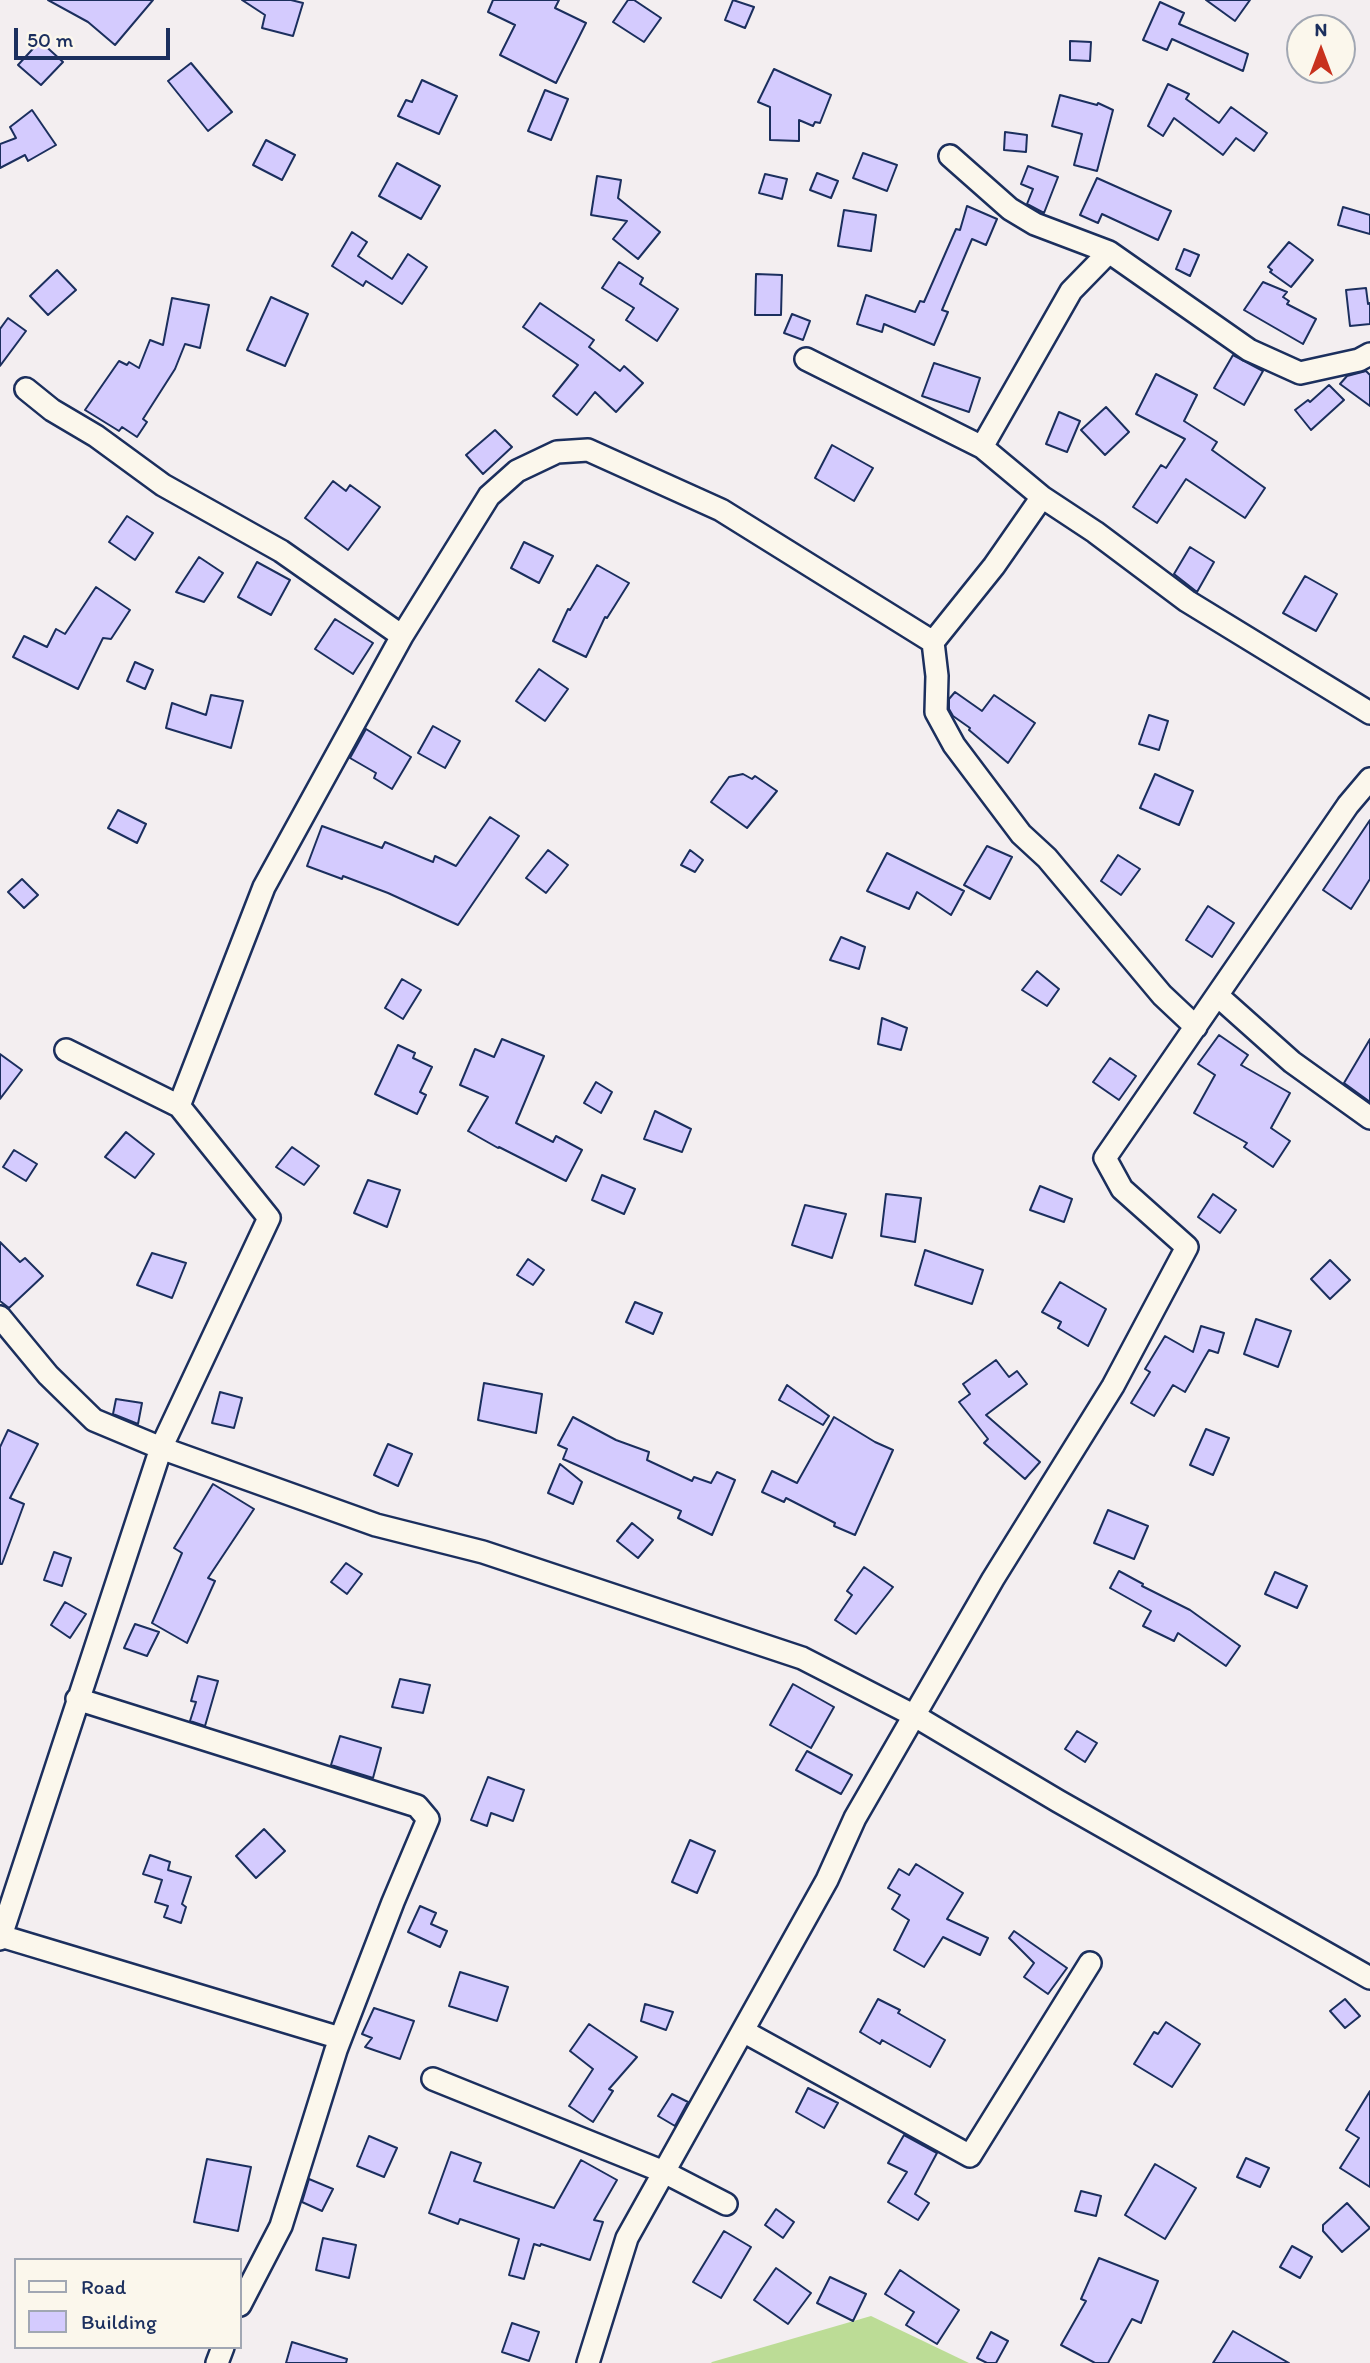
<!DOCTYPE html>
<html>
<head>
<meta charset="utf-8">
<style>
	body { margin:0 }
	#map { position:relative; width:1370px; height:2363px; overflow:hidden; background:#f3eef0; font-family:Itim,sans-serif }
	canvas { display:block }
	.legend { position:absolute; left:14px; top:2258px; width:228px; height:91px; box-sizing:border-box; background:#fbf7ec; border:2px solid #a1a7b3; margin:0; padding:9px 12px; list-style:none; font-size:21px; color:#1b2f5e }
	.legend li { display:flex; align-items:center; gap:14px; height:35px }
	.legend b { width:35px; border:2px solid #a1a7b3 }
	.north { position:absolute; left:1286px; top:14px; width:70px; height:70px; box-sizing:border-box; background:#fbf7ec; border:2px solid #a1a7b3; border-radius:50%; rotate:0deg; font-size:19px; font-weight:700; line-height:28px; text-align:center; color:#1b2f5e }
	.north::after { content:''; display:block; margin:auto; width:24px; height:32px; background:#c8321e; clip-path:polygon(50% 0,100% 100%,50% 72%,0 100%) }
	.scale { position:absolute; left:14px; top:28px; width:156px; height:32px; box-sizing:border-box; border:4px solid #1b2f5e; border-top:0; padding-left:9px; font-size:21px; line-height:24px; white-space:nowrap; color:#1b2f5e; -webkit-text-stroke:5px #fbf7ec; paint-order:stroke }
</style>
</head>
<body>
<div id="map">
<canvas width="1370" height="2363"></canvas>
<ul class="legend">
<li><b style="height:9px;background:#fbf7ec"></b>Road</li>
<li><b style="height:19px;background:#d4cbfe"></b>Building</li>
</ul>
<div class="north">N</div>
<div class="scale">50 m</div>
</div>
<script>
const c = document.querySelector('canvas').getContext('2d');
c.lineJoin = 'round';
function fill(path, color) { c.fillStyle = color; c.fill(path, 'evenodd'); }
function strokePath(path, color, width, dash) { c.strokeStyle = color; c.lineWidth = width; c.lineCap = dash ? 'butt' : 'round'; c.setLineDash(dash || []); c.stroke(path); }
fill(new Path2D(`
	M871,2316L969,2363H711L712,2362Z`), '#bcdc96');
const building = new Path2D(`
	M48,0H153L115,45L88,22Z
	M242,0H291L303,3L293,36L262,28L265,15Z
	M493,0H559L555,8L586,23L556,83L500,55L515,25L488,12Z
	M628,0H634L661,18L644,42L613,22Z
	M733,0L754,7L745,28L725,20Z
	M1206,0H1250L1235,21Z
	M1160,2L1184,13L1179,24L1248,54L1243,71L1172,39L1167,50L1143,40Z
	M40,41L63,62L41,85L18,65Z
	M1070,41L1091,42L1090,61L1070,60Z
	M191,63L232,112L208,131L168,81Z
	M774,69L831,95L820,123L815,122L813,126L799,120V141L770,140V107L758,102Z
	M422,80L457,96L439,134L398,116L406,100L412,102Z
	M1168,84L1189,94L1186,99L1219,123L1231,107L1267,133L1254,151L1236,138L1223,155L1174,118L1163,136L1148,126Z
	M545,90L568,99L551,140L528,131Z
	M1060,95L1097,105L1098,103L1113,110L1097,171L1074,165L1082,134L1052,126Z
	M32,110L56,145L28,161L25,155L0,168V144L16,138L10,127Z
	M1005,132L1027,135L1026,152L1004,150Z
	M266,140L295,155L282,180L253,165Z
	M863,153L897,165L887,191L853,178Z
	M397,163L440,186L421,219L379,196Z
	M1028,166L1058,177L1044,213L1027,204L1033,189L1021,184Z
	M817,173L838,181L831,198L810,190Z
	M765,174L787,179L782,199L759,193Z
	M597,176L621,180L618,198L660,232L638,259L613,239L627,221L591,215Z
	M1097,178L1171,211L1158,240L1102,214L1098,223L1080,215Z
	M967,206L997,219L986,245L972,239L942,310L948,312L934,345L884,324L882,332L857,324L866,295L915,312L920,301L924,302L956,229L960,230Z
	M1343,207L1370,215V234L1338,225Z
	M844,210L876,215L871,251L838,246Z
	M352,232L367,242L358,256L392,279L408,254L427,267L402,304L366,281L363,286L332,266Z
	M1289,242L1313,260L1291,287L1270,272L1272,270L1268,267Z
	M1184,249L1199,255L1190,276L1176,269Z
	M619,262L643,278L640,284L678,309L657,341L626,320L634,308L602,288Z
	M57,270L76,290L48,315L30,296Z
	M756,274L782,275L781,315H755Z
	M1263,282L1287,292L1283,297L1289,301L1287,304L1316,319L1303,344L1244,310Z
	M1366,288L1368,304L1370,303V324L1350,326L1346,290Z
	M271,297L308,314L285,366L247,350Z
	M172,298L209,305L200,348L185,344L175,369L143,419L147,422L137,437L122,427L119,431L85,410L119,361L127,365L129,362L139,368L150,340L163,345Z
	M540,303L594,340L589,347L620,371L624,366L643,383L616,412L595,392L577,415L553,396L578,365L523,327Z
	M792,314L810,321L803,340L784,333Z
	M8,318L26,331L0,366V329Z
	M1233,355L1263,371L1244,405L1214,388Z
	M934,363L980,378L969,412L922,396Z
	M1366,371L1370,375V406L1340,384L1347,376Z
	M1156,374L1197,395L1184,421L1217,442L1212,450L1265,488L1245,518L1186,479L1157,523L1133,507L1161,465L1166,468L1185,439L1136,414Z
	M1329,385L1344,400L1311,430L1295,410L1308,400L1310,402Z
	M1106,407L1129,432L1105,455L1081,430Z
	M1059,412L1080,421L1067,452L1046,444Z
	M495,430L512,447L483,474L466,455Z
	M832,445L873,468L854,501L815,478Z
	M333,481L346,491L350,485L380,507L348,550L305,518Z
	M127,516L153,533L135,560L109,542Z
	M524,542L553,556L539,583L511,568Z
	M1190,547L1214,562L1197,592L1174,574Z
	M199,557L223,573L204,602L176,592Z
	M257,562L290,580L271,615L238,597Z
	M597,565L629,583L607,618L605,617L586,657L553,641L568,609L570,610Z
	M1305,576L1337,594L1316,631L1283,613Z
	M96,587L130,610L111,639L103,638L78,689L13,657L24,636L47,647L56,629L65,634Z
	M335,619L373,643L353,674L315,649Z
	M135,662L153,670L145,689L127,681Z
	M539,669L568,689L545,721L516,701Z
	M955,692L982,711L994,695L1035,723L1008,763L969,730L970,728L953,716L949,709V699Z
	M211,695L243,701L231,748L166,728L172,703L206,715Z
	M1149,715L1168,721L1159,750L1139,744Z
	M433,726L460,741L445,768L418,753Z
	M366,729L411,757L392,789L374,778L376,773L350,758Z
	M743,774L752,779L755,776L777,791L747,828L711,802L729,777Z
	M1155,774L1193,791L1179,825L1140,808Z
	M118,810L146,824L137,843L108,828Z
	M490,817L519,836L458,925L388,893L343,876L342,879L307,866L322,826L382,848L385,842L433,862L435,856L456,866Z
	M1370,820V879L1351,909L1323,890Z
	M987,846L1012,857L990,899L964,885Z
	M548,850L568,865L546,893L526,878Z
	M690,850L703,860L695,872L681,865Z
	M887,853L964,891L951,915L917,892L909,909L867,891Z
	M1118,855L1140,869L1121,895L1101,881Z
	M22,879L38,895L24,908L8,892Z
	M1208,906L1234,923L1212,957L1186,940Z
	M841,937L865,947L859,969L830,960Z
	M1037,971L1059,989L1047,1006L1022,990Z
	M402,979L421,990L403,1019L385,1008Z
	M882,1018L907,1028L901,1050L878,1044Z
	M1219,1035L1248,1055L1241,1065L1290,1093L1271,1128L1290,1141L1273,1167L1244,1147L1247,1143L1194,1113L1215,1075L1198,1064Z
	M502,1039L544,1056L516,1123L553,1142L556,1136L582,1150L566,1181L499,1147L498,1148L468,1131L488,1097L460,1085L475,1049L494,1057Z
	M1370,1039V1102L1344,1083Z
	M398,1045L415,1053L413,1058L432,1067L420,1092L426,1095L417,1114L375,1094Z
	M0,1054L22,1070L0,1099Z
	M1110,1058L1136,1076L1119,1100L1093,1082Z
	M596,1082L612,1092L601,1113L584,1103Z
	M655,1111L691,1129L682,1152L644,1139Z
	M126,1132L154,1154L135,1178L105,1157Z
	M292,1147L319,1166L304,1185L276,1167Z
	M14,1150L37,1164L26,1181L3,1167Z
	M602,1175L635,1189L624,1214L592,1200Z
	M368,1180L400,1190L387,1227L354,1213Z
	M1040,1186L1072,1199L1064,1222L1030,1210Z
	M886,1194L921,1198L915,1242L881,1236Z
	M1213,1194L1236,1210L1220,1233L1198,1217Z
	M805,1205L846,1214L832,1258L792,1245Z
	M0,1242L20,1262L25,1258L43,1276L9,1308L0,1301Z
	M925,1250L983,1270L972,1304L915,1285Z
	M152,1253L186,1263L172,1298L137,1285Z
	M528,1259L544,1270L533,1285L517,1275Z
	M1330,1260L1350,1280L1330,1299L1311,1279Z
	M1060,1282L1106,1309L1088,1346L1058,1328L1061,1322L1042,1312Z
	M635,1302L662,1313L653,1334L626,1322Z
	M1256,1319L1291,1331L1278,1367L1244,1354Z
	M1201,1326L1224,1333L1218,1353L1209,1350L1185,1392L1173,1385L1154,1416L1131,1403L1150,1372L1145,1369L1165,1336L1193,1352Z
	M996,1360L1009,1377L1017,1371L1027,1384L986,1415L1040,1462L1025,1479L984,1443L988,1439L959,1402L970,1394L963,1384Z
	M484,1383L542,1394L536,1433L478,1420Z
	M787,1385L829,1416L823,1425L779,1400Z
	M220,1392L242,1398L234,1428L212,1423Z
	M116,1399L142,1403L138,1424L113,1414Z
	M573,1417L616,1440L649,1452L647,1460L692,1481L694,1477L711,1483L717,1472L735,1480L712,1535L678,1518L681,1511L563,1459L567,1449L558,1445Z
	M834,1417L875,1442L893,1450L855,1535L834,1526L835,1523L786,1498L784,1502L762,1492L772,1471L797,1483Z
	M1206,1429L1229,1438L1213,1475L1190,1465Z
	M8,1430L38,1444L10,1498L24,1504L2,1564H0V1447Z
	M388,1444L412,1454L398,1486L374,1475Z
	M560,1464L582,1482L573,1504L548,1493Z
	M213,1484L254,1509L208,1578L215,1581L187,1643L152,1623L182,1553L174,1548Z
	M1108,1510L1148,1526L1134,1559L1094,1543Z
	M632,1523L653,1540L638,1558L617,1541Z
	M54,1552L71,1558L62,1586L44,1580Z
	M346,1563L362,1574L347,1594L331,1582Z
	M864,1567L893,1587L856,1634L835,1620L852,1595L847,1591Z
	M1119,1571L1143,1584L1142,1586L1190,1610L1240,1646L1226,1666L1178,1633L1174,1641L1143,1626L1151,1611L1110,1588Z
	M1275,1572L1307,1586L1297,1608L1265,1594Z
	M65,1602L86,1614L70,1638L51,1625Z
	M135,1624L159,1632L147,1656L124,1648Z
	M198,1676L218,1681L205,1726L190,1721L196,1702L191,1701Z
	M400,1679L430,1685L423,1713L392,1707Z
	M793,1684L834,1707L811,1748L770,1725Z
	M1077,1731L1097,1743L1085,1762L1065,1749Z
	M340,1736L381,1748L373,1778L331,1765Z
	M807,1751L852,1775L841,1794L796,1770Z
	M488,1777L524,1790L513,1821L491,1813L487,1826L471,1820Z
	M264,1829L285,1851L256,1878L236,1856Z
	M690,1840L715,1851L697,1893L672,1882Z
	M150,1855L170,1862L168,1870L191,1877L182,1904L186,1907L181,1923L164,1917L168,1906L155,1902L162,1880L143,1874Z
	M916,1864L963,1893L947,1919L988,1938L980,1955L943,1937L924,1967L894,1950L909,1920L892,1909L900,1895L888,1888L899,1869L909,1875Z
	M420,1906L436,1913L431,1924L447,1931L440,1947L408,1932Z
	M1014,1931L1067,1968L1048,1994L1024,1977L1034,1963L1009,1938Z
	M460,1972L508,1987L497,2021L449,2006Z
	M878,1999L900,2010L898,2013L945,2040L930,2067L882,2040L880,2044L860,2032Z
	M1345,1999L1360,2016L1345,2028L1330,2011Z
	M645,2004L673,2012L666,2030L641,2021Z
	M374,2008L414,2021L400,2059L365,2047L372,2038L362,2034Z
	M1166,2022L1200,2044L1172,2087L1134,2064L1154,2032L1158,2034Z
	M589,2024L637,2057L609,2089L613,2091L593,2122L569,2106L593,2069L570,2051Z
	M808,2088L838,2103L824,2128L796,2112Z
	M1370,2091V2187L1340,2168L1359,2138L1346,2130Z
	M672,2094L688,2102L675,2126L658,2116Z
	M904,2135L937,2153L915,2194L929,2203L918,2220L888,2202L907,2172L888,2163Z
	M369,2136L397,2148L384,2177L357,2166Z
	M451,2152L481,2163L474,2181L554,2208L581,2160L617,2180L594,2220L603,2222L590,2260L541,2244L540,2246L534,2244L524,2279L509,2275L519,2239L460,2219L458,2224L429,2213Z
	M1246,2158L1269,2168L1260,2187L1237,2177Z
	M207,2159L251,2167L238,2231L194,2222Z
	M1155,2164L1196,2188L1165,2239L1125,2215Z
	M309,2179L333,2189L322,2211L302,2202Z
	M1081,2191L1101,2196L1096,2216L1075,2211Z
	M1347,2203L1370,2228L1342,2252L1323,2231V2225Z
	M776,2209L794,2222L783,2238L765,2225Z
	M724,2231L751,2247L721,2298L693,2282Z
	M323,2238L356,2245L349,2278L316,2270Z
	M1292,2246L1312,2257L1300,2278L1280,2267Z
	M1099,2258L1158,2281L1141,2323L1132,2319L1108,2363H1095L1061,2345L1086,2301L1081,2299Z
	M776,2268L811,2293L788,2324L754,2300Z
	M900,2270L959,2310L937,2344L906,2325L914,2312L885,2294Z
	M830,2277L866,2294L853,2321L817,2303Z
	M512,2323L539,2332L529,2361L502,2352Z
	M1233,2331L1289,2363H1213Z
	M991,2332L1008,2341L996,2363H987L977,2358Z
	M292,2342L347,2359L346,2363H286Z`);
fill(building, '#d4cbfe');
strokePath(building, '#1b2f5e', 2);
const street = new Path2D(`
	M950,156L1010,209L1035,224L1109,252
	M806,359L982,447
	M26,389L52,410L96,436L163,485L281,551L402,636
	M1042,497L1095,532L1187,601L1370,713
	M933,642L994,566L1042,497L982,447L1071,291L1109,252L1249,350L1300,373L1359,360L1370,354
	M1218,996L1292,1062L1370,1118
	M179,1106L264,887L402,636L489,496L517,471L557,452L588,450L721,510L933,642L937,676L936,712L954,745L1021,834L1047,858L1162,995L1196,1027
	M0,1317L48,1375L94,1420L161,1448L376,1525L483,1552L802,1658L915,1716L1058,1801L1370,1978
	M77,1699L417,1806L428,1819L393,1902L336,2050L281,2226L240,2305
	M1,1936L340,2038
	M0,1939L161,1448L269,1218L179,1106L66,1050
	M743,2031L970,2156L1090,1963
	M433,2079L664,2172L726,2204
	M217,2363L223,2347
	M588,2363L627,2238L827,1880L855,1818L993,1579L1113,1386L1187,1247L1122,1189L1105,1158L1348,805L1370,779`);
strokePath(street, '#1b2f5e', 26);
strokePath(street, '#fbf7ec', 21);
</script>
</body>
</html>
